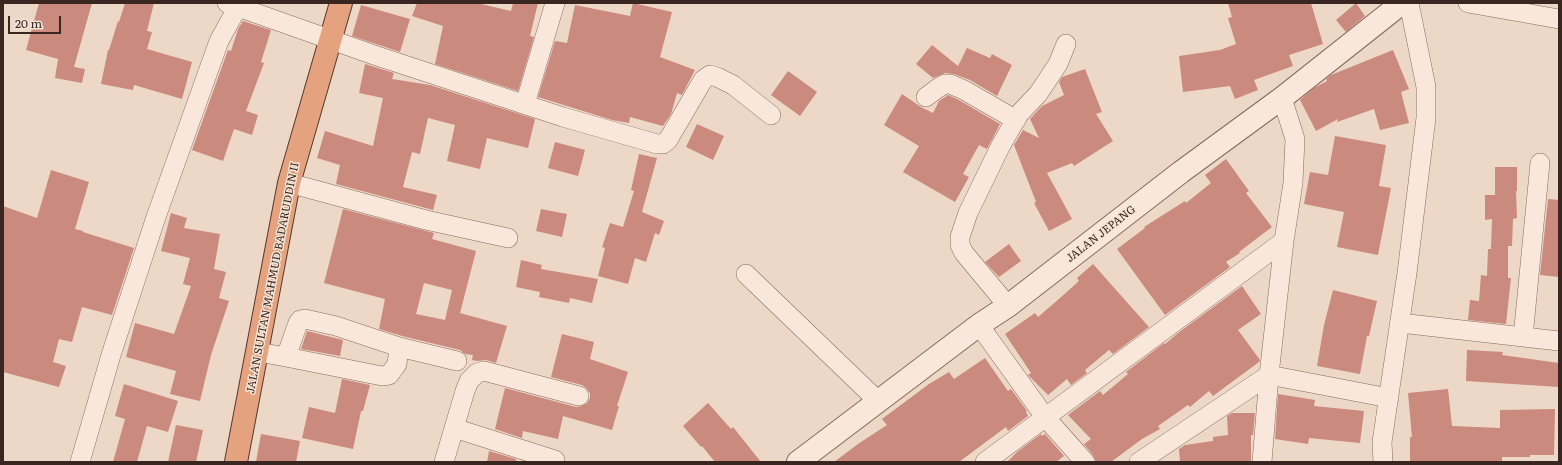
<!DOCTYPE html>
<style>
body{margin:0}
#map{position:relative;width:1562px;height:465px;overflow:hidden;background:#edd8c7;font-family:Literata,serif}
canvas{display:block}
.frame{position:absolute;inset:0;border:4px solid #392620;pointer-events:none}
.scale{position:absolute;left:8px;top:16px;width:53px;height:18px;box-sizing:border-box;border:2px solid #392620;border-top:0;padding-left:5px;font-size:12px;line-height:14px;white-space:nowrap;color:#392620;-webkit-text-stroke:3px #f5e4d6;paint-order:stroke}
</style>
<div id="map">
<canvas width="1562" height="465"></canvas>
<div class="frame"></div>
<div class="scale">20 m</div>
</div>
<script>
const g = document.querySelector('canvas').getContext('2d');
g.lineJoin = 'round';
function fill(path, color) { g.fillStyle = color; g.fill(path, 'evenodd'); }
const poly = rows => new Path2D(rows.map(r => 'M' + r).join(''));
function trace(path, color, width, dash) { g.strokeStyle = color; g.lineWidth = width; g.lineCap = dash ? 'butt' : 'round'; g.setLineDash(dash || []); g.stroke(path); }
function label(font, color, halo, rows, align = 'center') {
  g.font = font + ' Literata,serif'; g.lineWidth = 3; g.setLineDash([]); g.textBaseline = 'middle'; g.strokeStyle = halo; g.fillStyle = color; for (const [text, x, y, turn = 0] of rows) {
    g.save(); g.translate(x, y); g.rotate((+turn || 0) * Math.PI / 180); g.textAlign = isNaN(turn) ? turn : align; if (halo) g.strokeText(text, 0, 0); g.fillText(text, 0, 0); g.restore();
  }
}
fill(poly([
 [39,3,92,3,74,67,85,69,82,83,55,78,58,59,26,50],
 [125,3,154,3,147,31,152,32,147,49,192,62,182,99,134,85,133,90,101,84,108,50,109,50,118,21,119,22],
 [417,3,477,3,511,11,513,3,538,3,530,36,534,37,518,91,435,64,443,26,412,16],
 [633,3,672,12,660,57,695,70,682,95,677,93,671,114,663,126,630,117,629,123,612,120,538,97,555,41,567,43,575,5,630,16],
 [1228,3,1311,3,1323,44,1289,55,1293,66,1254,80,1258,90,1235,99,1230,86,1183,92,1179,56,1220,50,1236,44,1228,18,1232,17],
 [1356,3,1365,16,1346,32,1336,20],
 [361,5,410,19,400,52,352,36],
 [243,21,271,30,261,62,264,63,246,111,258,115,252,135,234,129,223,161,192,150,228,50,231,51,238,29],
 [932,45,958,66,967,48,990,58,992,54,1012,65,997,96,970,80,954,74,945,73,933,78,916,64],
 [1393,50,1409,89,1401,92,1409,123,1380,130,1374,109,1337,122,1338,119,1316,131,1300,100,1314,88,1327,81,1326,79,1331,75],
 [365,64,394,73,392,79,430,85,535,119,528,148,487,138,480,169,447,161,455,125,428,118,420,154,412,152,403,187,437,195,433,210,336,184,340,165,317,158,325,131,373,146,383,98,359,93],
 [1085,69,1102,112,1096,114,1113,141,1074,166,1072,163,1047,173,1072,219,1049,231,1034,203,1036,202,1014,145,1023,130,1039,138,1030,119,1042,106,1064,95,1059,82,1062,77],
 [788,71,817,92,800,116,771,95],
 [902,94,921,107,933,113,939,101,948,95,959,100,1000,124,987,149,979,145,963,174,969,177,955,202,903,172,919,146,884,125],
 [697,124,724,136,713,160,686,147],
 [1335,136,1386,145,1379,186,1391,188,1378,255,1337,247,1344,212,1304,204,1310,172,1328,175],
 [555,142,585,150,578,176,548,168],
 [639,154,657,158,642,212,664,221,659,235,655,233,646,262,635,258,628,284,598,276,605,248,602,247,610,223,623,227,634,191,631,190],
 [1226,159,1249,191,1246,193,1272,227,1239,252,1240,253,1226,262,1230,267,1165,315,1117,249,1145,228,1144,227,1185,201,1186,203,1211,183,1205,175],
 [1495,167,1517,167,1517,191,1516,191,1517,218,1513,219,1512,246,1508,246,1508,278,1511,278,1506,324,1468,320,1470,300,1479,301,1481,275,1487,276,1488,249,1491,249,1492,219,1485,220,1485,195,1495,195],
 [51,170,89,182,75,229,83,231,83,232,134,248,112,315,82,307,72,342,59,339,53,362,66,366,59,387,3,372,3,206,37,218],
 [1548,199,1559,200,1559,277,1540,275],
 [343,209,434,233,432,239,476,251,460,313,507,326,496,363,486,360,478,361,472,360,473,355,465,354,460,350,402,336,379,329,385,299,324,283],
 [424,283,452,290,445,320,416,314],
 [541,209,567,214,562,237,536,231],
 [171,213,187,218,184,228,220,234,214,269,226,272,219,298,229,301,211,355,200,401,170,394,176,371,126,357,135,323,174,334,191,286,183,284,190,258,161,251],
 [1009,244,1021,261,999,277,985,262],
 [521,260,542,265,541,269,598,279,592,303,570,298,569,303,539,297,540,292,516,287],
 [1093,264,1149,327,1113,354,1109,350,1085,370,1087,373,1071,385,1067,379,1048,395,1028,375,1031,373,1005,334,1035,313,1038,317,1060,298,1079,281,1077,278],
 [1242,286,1261,314,1238,330,1260,360,1259,362,1213,396,1209,391,1190,407,1188,405,1158,426,1160,429,1142,439,1111,462,1096,462,1093,455,1084,444,1091,439,1068,415,1100,391,1103,395,1128,374,1126,372,1164,343,1165,344,1178,333],
 [1333,290,1377,301,1369,336,1367,336,1360,374,1317,366,1324,325],
 [307,331,343,340,340,356,301,349],
 [562,334,594,342,590,359,628,372,617,406,619,406,612,430,563,416,558,439,523,431,522,438,495,429,505,388,576,407,582,406,587,403,590,398,590,393,586,388,582,385,551,377],
 [1467,350,1503,352,1502,355,1559,363,1559,387,1466,381],
 [985,358,1008,391,1011,389,1027,411,1026,412,1028,416,1008,431,1006,427,959,462,834,462,858,444,887,425,882,419,929,384,949,372,954,379],
 [342,379,370,385,363,411,361,411,353,449,302,438,309,407,335,413],
 [124,384,178,401,168,432,147,426,137,462,113,462,125,419,115,416],
 [1448,389,1452,426,1500,428,1500,410,1555,409,1554,455,1530,455,1530,457,1502,457,1502,462,1410,462,1410,437,1412,437,1408,393],
 [1278,394,1315,400,1314,406,1364,411,1360,443,1309,438,1308,444,1275,439],
 [708,403,731,429,733,427,761,462,715,462,702,446,701,447,683,426],
 [1232,413,1255,413,1253,435,1251,435,1251,462,1180,462,1179,449,1185,445,1213,441,1213,437,1228,435,1227,416],
 [176,425,203,430,196,462,168,462],
 [261,434,300,441,296,462,256,462],
 [1041,434,1042,436,1045,434,1064,456,1056,462,1007,462,1017,452],
 [489,451,516,459,516,462,487,462]
]), '#ca8a7e');
const minor = poly([
 [227,3,377,56,563,117,657,144,663,144,668,140,703,80,710,75,717,77,733,85,771,115],
 [1468,3,1559,19],
 [926,97,938,88,945,84,950,84,964,90,1016,120],
 [525,104,555,3],
 [289,183,426,220,508,238],
 [746,274,878,401],
 [1008,306,964,253,960,245,960,237,968,213,1001,145,1019,114,1038,94,1058,64,1066,44],
 [1400,323,1559,341],
 [979,325,1045,417,1085,462],
 [1523,337,1540,163],
 [258,352,286,357,298,323,300,320,305,319,336,326,399,347,457,361],
 [286,357,382,376,389,375,392,371,397,364,399,347],
 [454,428,555,460],
 [80,462,111,355,156,217,219,41,240,3],
 [444,462,465,391,469,381,477,373,484,371,579,396],
 [985,462,1284,241,1293,183,1295,139,1282,98],
 [1139,462,1269,375,1389,398],
 [1262,462,1269,375,1284,241],
 [1383,462,1382,442,1407,273,1426,118,1426,87,1409,3]
]);
const tertiary = poly([
 [798,462,979,325,1008,306,1181,172,1282,98,1402,3]
]);
const trunk = poly([
 [236,462,289,183,341,3]
]);
trace(minor, '#88695d', 20);
trace(tertiary, '#88695d', 24);
trace(trunk, '#563930', 24);
trace(minor, '#f8e7da', 19);
trace(tertiary, '#f8e7da', 22);
trace(trunk, '#e4a27e', 22);
label('11px', '#392620', '#f5e4d6', [
 ["JALAN JEPANG",1101,234,-38],
 ["JALAN SULTAN MAHMUD BADARUDDIN II",273,278,-79]
]);
</script>
